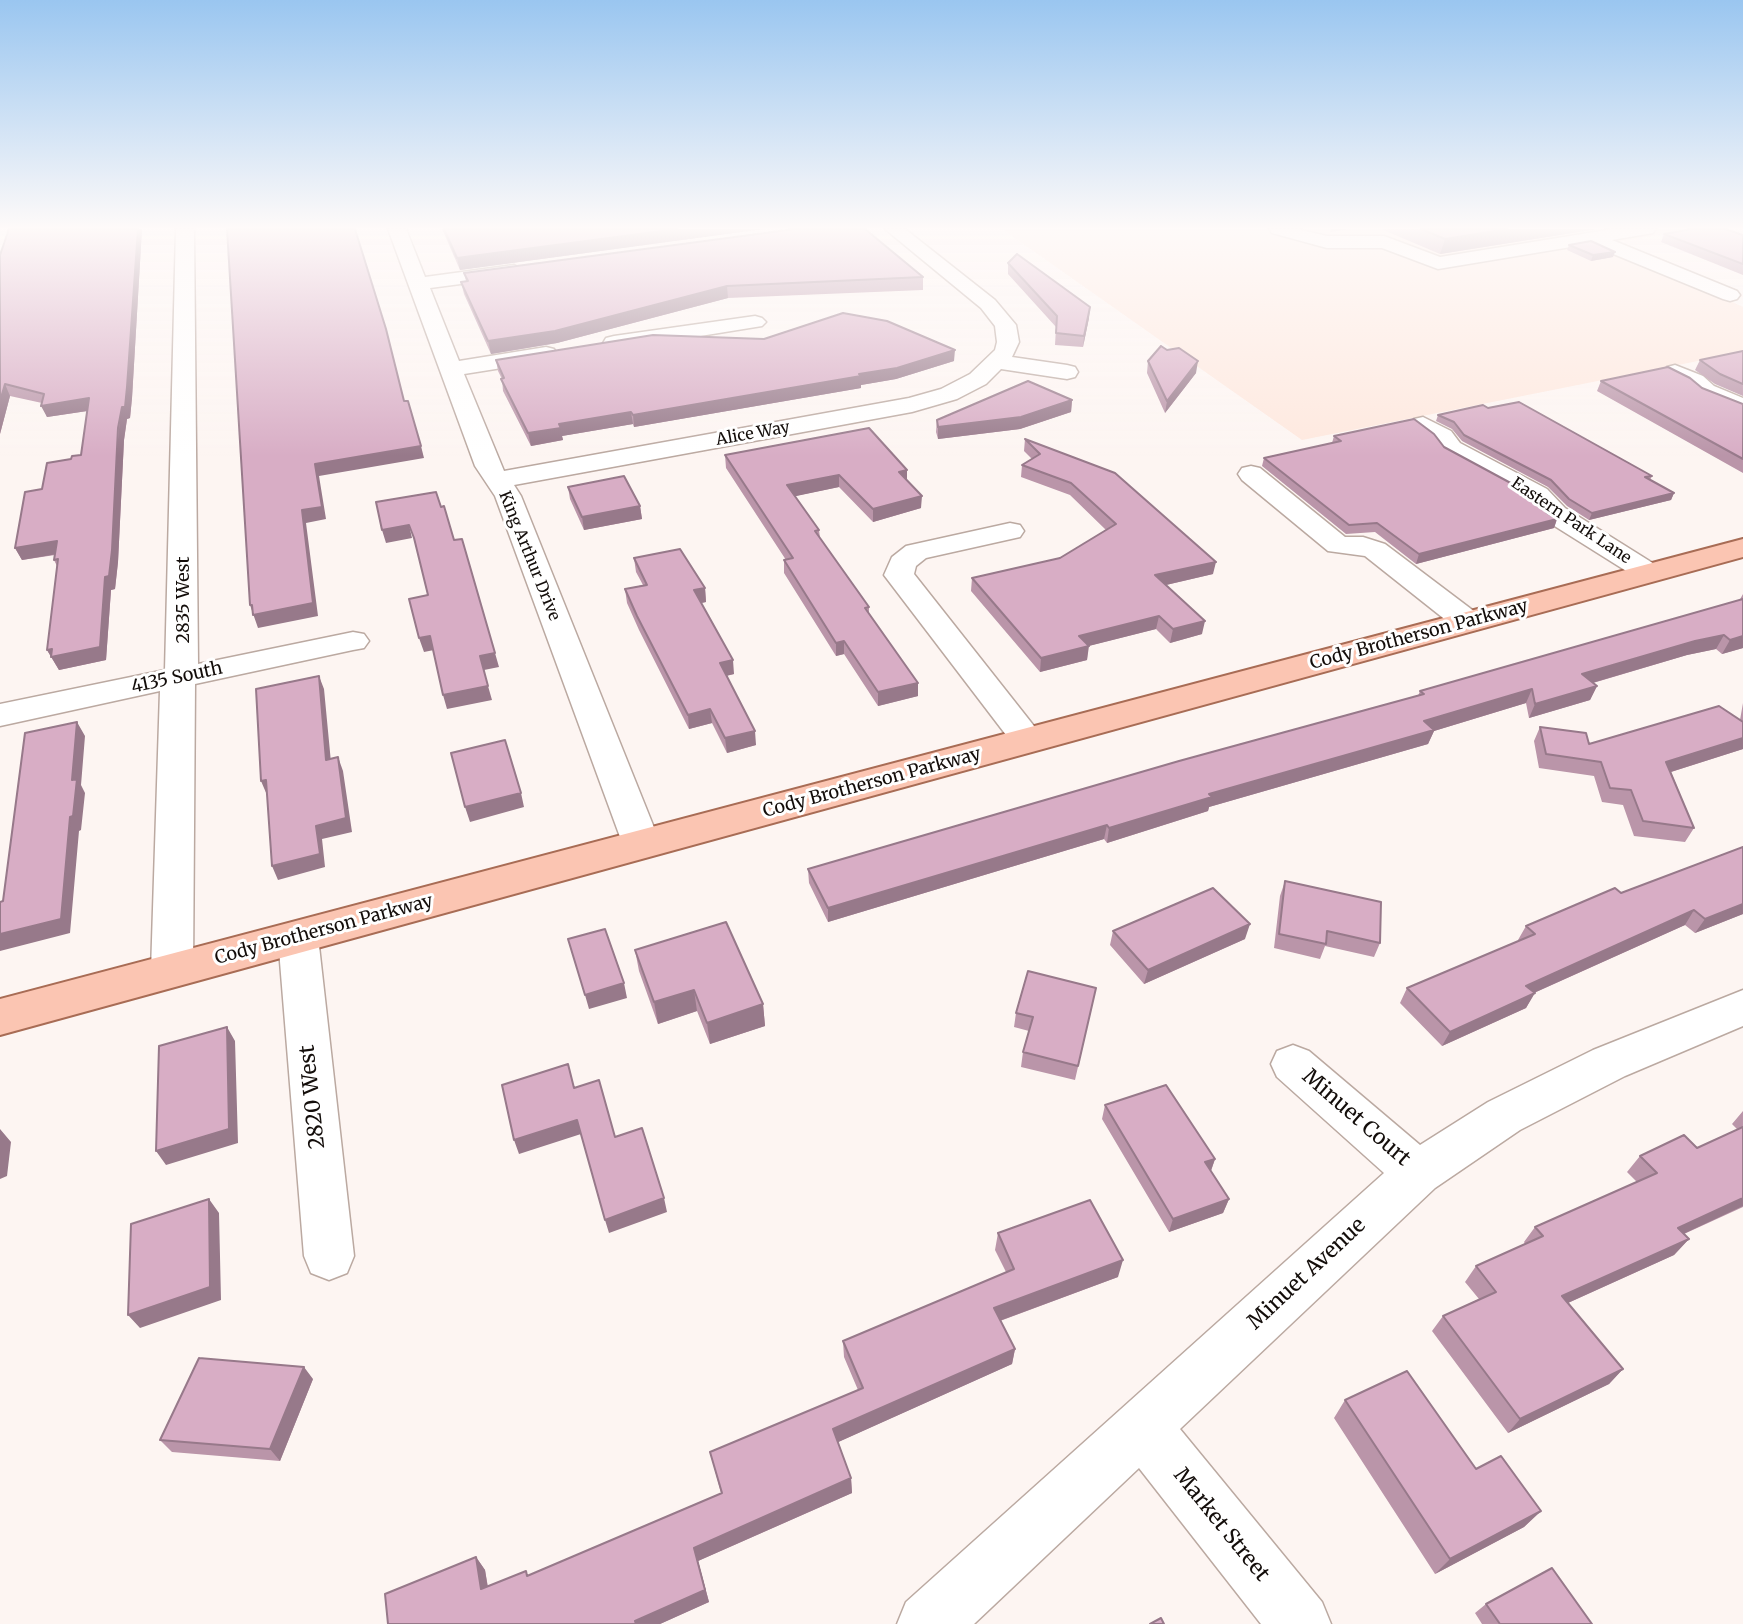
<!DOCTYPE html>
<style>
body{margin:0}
canvas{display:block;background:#fdf5f2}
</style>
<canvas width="1743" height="1624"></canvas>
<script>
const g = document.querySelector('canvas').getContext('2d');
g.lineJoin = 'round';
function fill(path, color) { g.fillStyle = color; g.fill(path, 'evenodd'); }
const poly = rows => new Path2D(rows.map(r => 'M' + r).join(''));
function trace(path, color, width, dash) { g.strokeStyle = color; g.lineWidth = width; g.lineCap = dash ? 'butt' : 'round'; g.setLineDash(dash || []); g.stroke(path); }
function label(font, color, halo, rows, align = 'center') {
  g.font = font + ' Merriweather,serif'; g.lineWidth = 6; g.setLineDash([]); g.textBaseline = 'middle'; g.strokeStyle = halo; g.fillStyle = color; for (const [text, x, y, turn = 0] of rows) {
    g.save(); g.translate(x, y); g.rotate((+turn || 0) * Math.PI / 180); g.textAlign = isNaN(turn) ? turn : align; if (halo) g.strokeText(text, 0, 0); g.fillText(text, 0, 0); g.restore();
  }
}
fill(poly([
 [1002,229,1691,229,1615,243,1743,296,1728,300,1743,307,1743,352,1302,440]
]), '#fee8de');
const minor = poly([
 [176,229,194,229,198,664,353,632,364,634,369,641,364,648,353,650,195,684,193,971,187,982,172,987,157,982,151,971,160,691,0,726,0,704,165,670,176,229],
 [388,229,406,229,425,277,514,265,524,271,514,277,430,288,459,361,546,347,554,349,557,354,554,359,546,361,464,374,504,471,909,398,941,389,970,374,995,350,997,342,995,326,981,308,885,229,905,229,995,300,1016,325,1019,342,1012,357,1067,365,1075,367,1078,372,1075,377,1067,379,1001,369,986,384,957,399,912,412,514,485,521,496,661,845,655,854,642,858,629,854,623,845,495,496,475,466,388,229],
 [1269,229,1297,229,1327,236,1384,236,1440,257,1613,229,1656,229,1653,233,1612,240,1737,291,1740,295,1737,299,1730,301,1723,299,1589,244,1438,269,1382,248,1327,248,1272,233,1269,229],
 [755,316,762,318,766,322,762,326,614,350,606,348,603,343,606,338,614,336,755,316],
 [1675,365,1703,376,1714,386,1743,398,1743,414,1698,396,1687,386,1667,377,1664,372,1667,367,1675,365],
 [1423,417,1451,431,1460,443,1547,489,1565,508,1659,567,1664,573,1659,579,1649,582,1639,579,1545,520,1529,501,1442,453,1433,441,1411,424,1414,419,1423,417],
 [1251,466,1260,468,1345,537,1363,537,1385,544,1479,615,1483,622,1479,629,1468,631,1457,629,1365,556,1328,551,1242,480,1238,474,1242,468,1251,466],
 [1010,523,1020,525,1024,531,1020,537,926,558,916,566,914,574,1045,740,1040,748,1028,751,1016,748,884,575,892,557,906,546,1010,523],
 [298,922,312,926,318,937,354,1256,347,1273,329,1280,311,1273,304,1256,278,937,284,926,298,922],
 [1743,990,1743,1026,1625,1076,1520,1130,1435,1188,1180,1429,1322,1602,1331,1624,1261,1624,1139,1468,974,1624,897,1624,906,1602,1384,1173,1277,1077,1271,1064,1277,1051,1293,1045,1309,1051,1420,1145,1488,1102,1593,1050,1743,990]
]);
const major = poly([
 [1743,539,1743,557,0,1035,0,999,1743,539]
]);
trace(minor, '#bba9a1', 3);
trace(major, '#a86c55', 4);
fill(minor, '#fff');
fill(major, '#fbc5b2');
fill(poly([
 [9,229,142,229,132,398,130,418,127,419,124,440,118,562,115,589,111,590,106,660,59,670,47,650,57,566,54,560,55,555,22,560,15,548,42,489,71,459,81,455,87,411,47,417,42,403,10,396,0,434],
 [442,229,763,229,460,270],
 [1381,229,1597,229,1440,254],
 [1664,234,1743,236,1743,275,1661,242],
 [1569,245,1613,257,1591,261,1567,250],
 [1008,263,1089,318,1083,347,1055,345,1056,327,1008,274],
 [464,273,923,277,923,290,728,298,557,343,491,354,464,294,461,282,466,281],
 [1167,350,1196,373,1165,413,1147,373,1148,361],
 [1743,351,1743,396,1715,384,1695,370,1700,360],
 [496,360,954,361,896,379,861,385,861,388,634,427,633,424,562,436,563,440,531,446,503,391,502,379,498,371],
 [1601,381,1702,388,1743,404,1743,473,1597,391],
 [1072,400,1071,412,1020,429,938,439,936,432,937,420],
 [1488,408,1652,476,1650,480,1674,493,1671,500,1589,520,1567,506,1548,487,1462,441,1452,429,1436,421,1438,415],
 [1334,436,1444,447,1557,519,1554,528,1416,564,1375,532,1346,534,1262,466,1264,458,1332,443],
 [1025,439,1213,574,1166,585,1202,634,1170,643,1156,629,1088,646,1087,660,1040,672,971,591,972,578,1060,558,1106,530,1070,495,1021,477,1022,465,1032,459,1024,451],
 [725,455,907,480,921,508,873,522,839,487,795,496,819,530,820,538,869,607,869,614,918,683,918,696,878,706,844,654,836,656,784,573,784,560,786,560,726,468],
 [568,487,640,506,642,519,584,530,570,499],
 [634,558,705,588,706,602,701,603,734,674,726,676,756,745,727,753,712,723,689,729,639,630,627,603,625,589,643,585,636,572],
 [1743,594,1743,648,1722,654,1716,649,1687,655,1593,683,1597,686,1590,700,1529,718,1526,703,1434,731,1428,744,1209,807,1208,811,1107,843,1104,839,828,922,809,883,808,869,1418,696,1420,691,1739,601],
 [1743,703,1743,749,1671,772,1694,828,1685,842,1634,836,1623,805,1602,802,1594,776,1539,768,1534,741,1540,727,1589,744,1740,720],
 [1743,847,1743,914,1695,933,1685,925,1534,993,1526,1008,1442,1046,1400,1003,1407,988,1519,941,1518,940,1526,926,1621,893],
 [1285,881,1380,943,1374,957,1325,946,1320,959,1274,948,1280,896],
 [1113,931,1245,939,1144,984,1110,945],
 [635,950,763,1004,765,1026,710,1044,697,1011,658,1024,639,971],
 [1096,988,1075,1080,1021,1067,1023,1052,1029,1031,1014,1027,1016,1013],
 [1105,1105,1215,1159,1211,1171,1229,1199,1223,1213,1169,1232,1102,1119],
 [1743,1111,1743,1207,1684,1234,1689,1239,1674,1255,1568,1303,1623,1369,1609,1384,1508,1433,1432,1331,1443,1316,1479,1299,1465,1282,1476,1266,1525,1244,1524,1242,1535,1227,1637,1182,1627,1172,1640,1156,1697,1148,1738,1130,1732,1124],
 [998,1233,1118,1277,1000,1321,1015,1349,1012,1364,838,1442,851,1478,852,1493,698,1561,709,1602,660,1624,388,1624,476,1557,485,1570,488,1587,529,1575,721,1493,710,1452,858,1390,844,1357,843,1341,1006,1272,995,1250],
 [313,1379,280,1461,172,1452,160,1440],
 [1345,1400,1476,1469,1541,1511,1524,1527,1435,1574,1334,1418],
 [1486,1604,1592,1624,1482,1624,1475,1613]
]), '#ba95a9');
fill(poly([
 [138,229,142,229,132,398,130,418,127,419,124,440,118,562,115,589,111,590,106,660,59,670,47,650,105,577],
 [677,229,763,229,460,270,457,258],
 [1331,229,1351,229,1330,232],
 [1507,229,1597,229,1440,254,1445,239],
 [1615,252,1613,257,1591,261,1593,255],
 [727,286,728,298,557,343,491,354,488,341],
 [1090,307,1089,318,1083,347,1084,336],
 [955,350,954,361,896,379,861,385,861,388,634,427,633,415,859,374],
 [1198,361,1196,373,1165,413,1167,401],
 [5,384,10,396,0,434,0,401],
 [89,398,94,410,47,417,41,406],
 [1072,400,1071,412,1020,429,938,439,938,427],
 [631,412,633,424,562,436,563,440,531,446,528,433,559,424],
 [421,446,424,458,319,476,326,519,306,523,318,616,258,628,250,605,252,605,302,510,315,464],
 [907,470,907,483,899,472],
 [839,475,839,487,787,498,787,485],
 [1674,493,1671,500,1589,520,1592,513],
 [922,496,921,508,873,522,873,509],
 [640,506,642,519,584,530,582,517],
 [1557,519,1554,528,1416,564,1419,554],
 [409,525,412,538,386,543,382,530],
 [57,541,63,553,22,560,15,548],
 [1216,562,1213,574,1153,588,1155,575],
 [705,588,706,602,696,604,694,590],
 [1159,616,1156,629,1077,649,1079,636],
 [1205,621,1202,634,1170,643,1173,629],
 [1724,635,1716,649,1687,655,1575,688,1582,674,1695,641],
 [430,636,434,650,424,652,419,638],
 [1743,636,1743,648,1722,654,1730,640],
 [844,641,844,654,836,656,836,643],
 [1089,646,1087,660,1040,672,1041,658],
 [495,653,499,667,484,670,480,656],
 [733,660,734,674,721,677,720,663],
 [319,676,324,689,332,773,326,760],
 [918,683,918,696,878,706,878,692],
 [488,686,492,700,447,709,443,695],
 [1597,686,1590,700,1529,718,1535,704],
 [1532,689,1526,703,1434,731,1428,744,1209,807,1208,811,1107,843,1109,828,1424,721],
 [710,709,712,723,689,729,688,715],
 [77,722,85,736,81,785,85,793,81,830,79,831,70,933,0,951,0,934,72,780],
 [755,731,756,745,727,753,725,738],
 [1743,738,1743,749,1658,776,1666,762],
 [338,757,343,771,352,832,322,839,325,867,278,880,272,866,316,826],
 [266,780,267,795,261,781],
 [521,793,524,807,470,822,465,807],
 [1107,825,1104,839,828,922,828,908],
 [1743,904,1743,914,1695,933,1705,919],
 [1694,910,1685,925,1518,1000,1526,986],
 [1250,924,1245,939,1144,984,1148,970],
 [624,983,627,998,589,1009,585,995],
 [694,990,697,1011,658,1024,654,1002],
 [1535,993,1526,1008,1442,1046,1450,1032],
 [763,1004,765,1026,710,1044,707,1023],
 [227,1027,235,1041,238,1143,166,1165,156,1151],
 [577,1120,581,1134,519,1154,514,1140],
 [0,1129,11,1142,7,1176,0,1179],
 [1215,1159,1210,1173,1205,1162],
 [664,1198,667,1212,609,1233,605,1220],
 [1743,1198,1743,1206,1664,1243,1678,1228],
 [209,1199,219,1213,221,1300,140,1328,128,1315],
 [1229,1199,1223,1213,1169,1232,1173,1219],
 [1689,1239,1674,1255,1550,1311,1562,1296],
 [1123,1260,1118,1277,991,1324,994,1308],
 [1015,1349,1012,1364,834,1444,833,1429],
 [304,1367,313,1379,280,1461,270,1449],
 [1623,1369,1609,1384,1508,1433,1520,1419],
 [851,1478,852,1493,698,1561,709,1602,660,1624,636,1624,635,1621,694,1548],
 [1541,1511,1524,1527,1435,1574,1450,1559],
 [476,1557,485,1570,490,1602,481,1589]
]), '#97798a');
const building = poly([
 [9,229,138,229,127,387,125,407,122,407,118,428,112,550,109,576,105,577,100,647,51,657,52,649,47,650,58,559,54,560,57,541,15,548,25,492,42,489,47,463,71,459,72,456,81,455,89,398,41,406,44,394,5,384,0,401,0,255,9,229],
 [227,229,355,229,386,329,404,401,408,401,421,446,315,464,322,507,302,510,313,603,253,615,252,605,250,605,227,229],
 [444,229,677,229,457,258,444,229],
 [795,229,865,229,923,277,727,286,555,331,488,341,461,282,468,281,464,273,795,229],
 [1421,229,1507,229,1445,239,1421,229],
 [1692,229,1725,229,1743,235,1743,264,1664,234,1692,229],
 [1591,241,1615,252,1593,255,1569,245,1591,241],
 [1017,254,1090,307,1084,336,1056,333,1057,316,1008,263,1017,254],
 [843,313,887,321,955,350,897,368,859,374,861,376,633,415,631,412,559,424,561,428,528,433,501,379,504,378,496,360,653,335,764,339,843,313],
 [1161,346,1167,350,1179,348,1198,361,1167,401,1148,361,1161,346],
 [1743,351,1743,384,1720,374,1700,360,1743,351],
 [1668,367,1690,378,1702,388,1743,404,1743,459,1601,381,1668,367],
 [1028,381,1072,400,1021,417,938,427,937,420,1028,381],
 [1519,402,1652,476,1645,477,1674,493,1592,513,1569,499,1551,480,1464,435,1454,422,1438,415,1483,405,1488,408,1519,402],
 [1414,419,1434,434,1444,447,1531,494,1547,513,1557,519,1419,554,1377,523,1349,525,1264,458,1341,441,1334,436,1414,419],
 [869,428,907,470,899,472,922,496,873,509,839,475,787,485,819,530,815,531,869,607,865,608,918,683,878,692,844,641,836,643,784,560,793,558,725,455,869,428],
 [1025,439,1115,473,1216,562,1155,575,1205,621,1173,629,1159,616,1079,636,1089,646,1041,658,972,578,1060,558,1116,524,1071,483,1022,465,1040,454,1025,439],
 [624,476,640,506,582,517,568,487,624,476],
 [436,492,441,507,444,506,454,540,462,539,495,653,480,656,488,686,443,695,430,636,419,638,409,599,428,595,414,538,409,525,382,530,376,502,436,492],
 [680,549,705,588,694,590,733,660,720,663,755,731,725,738,710,709,688,715,637,616,625,589,647,585,634,558,680,549],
 [1743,599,1743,636,1730,640,1724,635,1695,641,1582,674,1597,686,1535,704,1532,689,1424,721,1434,730,1209,794,1212,797,1109,828,1107,825,828,908,808,869,1179,761,1424,694,1420,691,1743,599],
 [319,676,326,760,338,757,346,818,316,826,320,854,272,866,266,780,261,781,256,689,319,676],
 [1719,706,1743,722,1743,738,1666,762,1694,828,1643,821,1631,790,1610,788,1601,762,1546,754,1540,727,1586,733,1589,744,1719,706],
 [77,722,72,780,77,779,73,816,70,817,61,919,0,934,0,902,3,901,25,733,77,722],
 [505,740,521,793,465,807,451,753,505,740],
 [1743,847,1743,904,1705,919,1694,910,1526,986,1535,993,1450,1032,1407,988,1535,934,1526,926,1615,888,1621,893,1743,847],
 [1285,881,1381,902,1380,943,1327,931,1326,944,1279,934,1285,881],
 [1213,888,1250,924,1148,970,1113,931,1213,888],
 [726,922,763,1004,707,1023,694,990,654,1002,635,950,726,922],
 [605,929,624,983,585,995,568,939,605,929],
 [1028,971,1096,988,1078,1066,1023,1052,1033,1017,1016,1013,1028,971],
 [227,1027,229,1129,156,1151,159,1046,227,1027],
 [568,1064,574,1088,599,1080,615,1137,642,1128,664,1198,605,1220,577,1120,514,1140,502,1085,568,1064],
 [1166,1085,1215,1159,1205,1162,1229,1199,1173,1219,1105,1105,1166,1085],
 [1743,1127,1743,1198,1678,1228,1689,1239,1562,1296,1623,1369,1520,1419,1443,1316,1496,1292,1476,1266,1543,1236,1535,1227,1657,1173,1640,1156,1684,1135,1697,1148,1743,1127],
 [209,1199,210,1287,128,1315,131,1224,209,1199],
 [1090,1200,1123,1260,994,1308,1015,1349,833,1429,851,1478,694,1548,705,1590,635,1621,636,1624,388,1624,385,1594,476,1557,481,1589,526,1571,527,1576,722,1493,710,1452,863,1388,843,1341,1014,1269,998,1233,1090,1200],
 [199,1358,304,1367,270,1449,160,1440,199,1358],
 [1407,1371,1476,1469,1501,1456,1541,1511,1450,1559,1345,1400,1407,1371],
 [1552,1568,1592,1624,1500,1624,1486,1604,1552,1568],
 [1161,1618,1164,1624,1150,1624,1161,1618]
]);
fill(building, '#d8adc5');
trace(building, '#97798a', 2);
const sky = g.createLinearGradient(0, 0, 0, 456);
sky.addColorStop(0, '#9ac6f0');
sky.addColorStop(0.5, '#fefaf9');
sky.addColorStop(1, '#fefaf900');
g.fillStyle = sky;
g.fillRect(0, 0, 1743, 456);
label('16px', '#130d0a', '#fff', [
 ["Alice Way",753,434,-10],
 ["Eastern Park Lane",1571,521,34],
 ["King Arthur Drive",529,556,68]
]);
label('18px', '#130d0a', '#fff', [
 ["2835 West",184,600,-90],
 ["Cody Brotherson Parkway",1419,635,-15],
 ["4135 South",177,678,-12],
 ["Cody Brotherson Parkway",872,783,-15],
 ["Cody Brotherson Parkway",324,930,-15]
]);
label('21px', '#130d0a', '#fff', [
 ["2820 West",313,1097,-96],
 ["Minuet Court",1356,1118,41],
 ["Minuet Avenue",1307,1274,-43],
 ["Market Street",1221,1525,51]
]);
</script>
